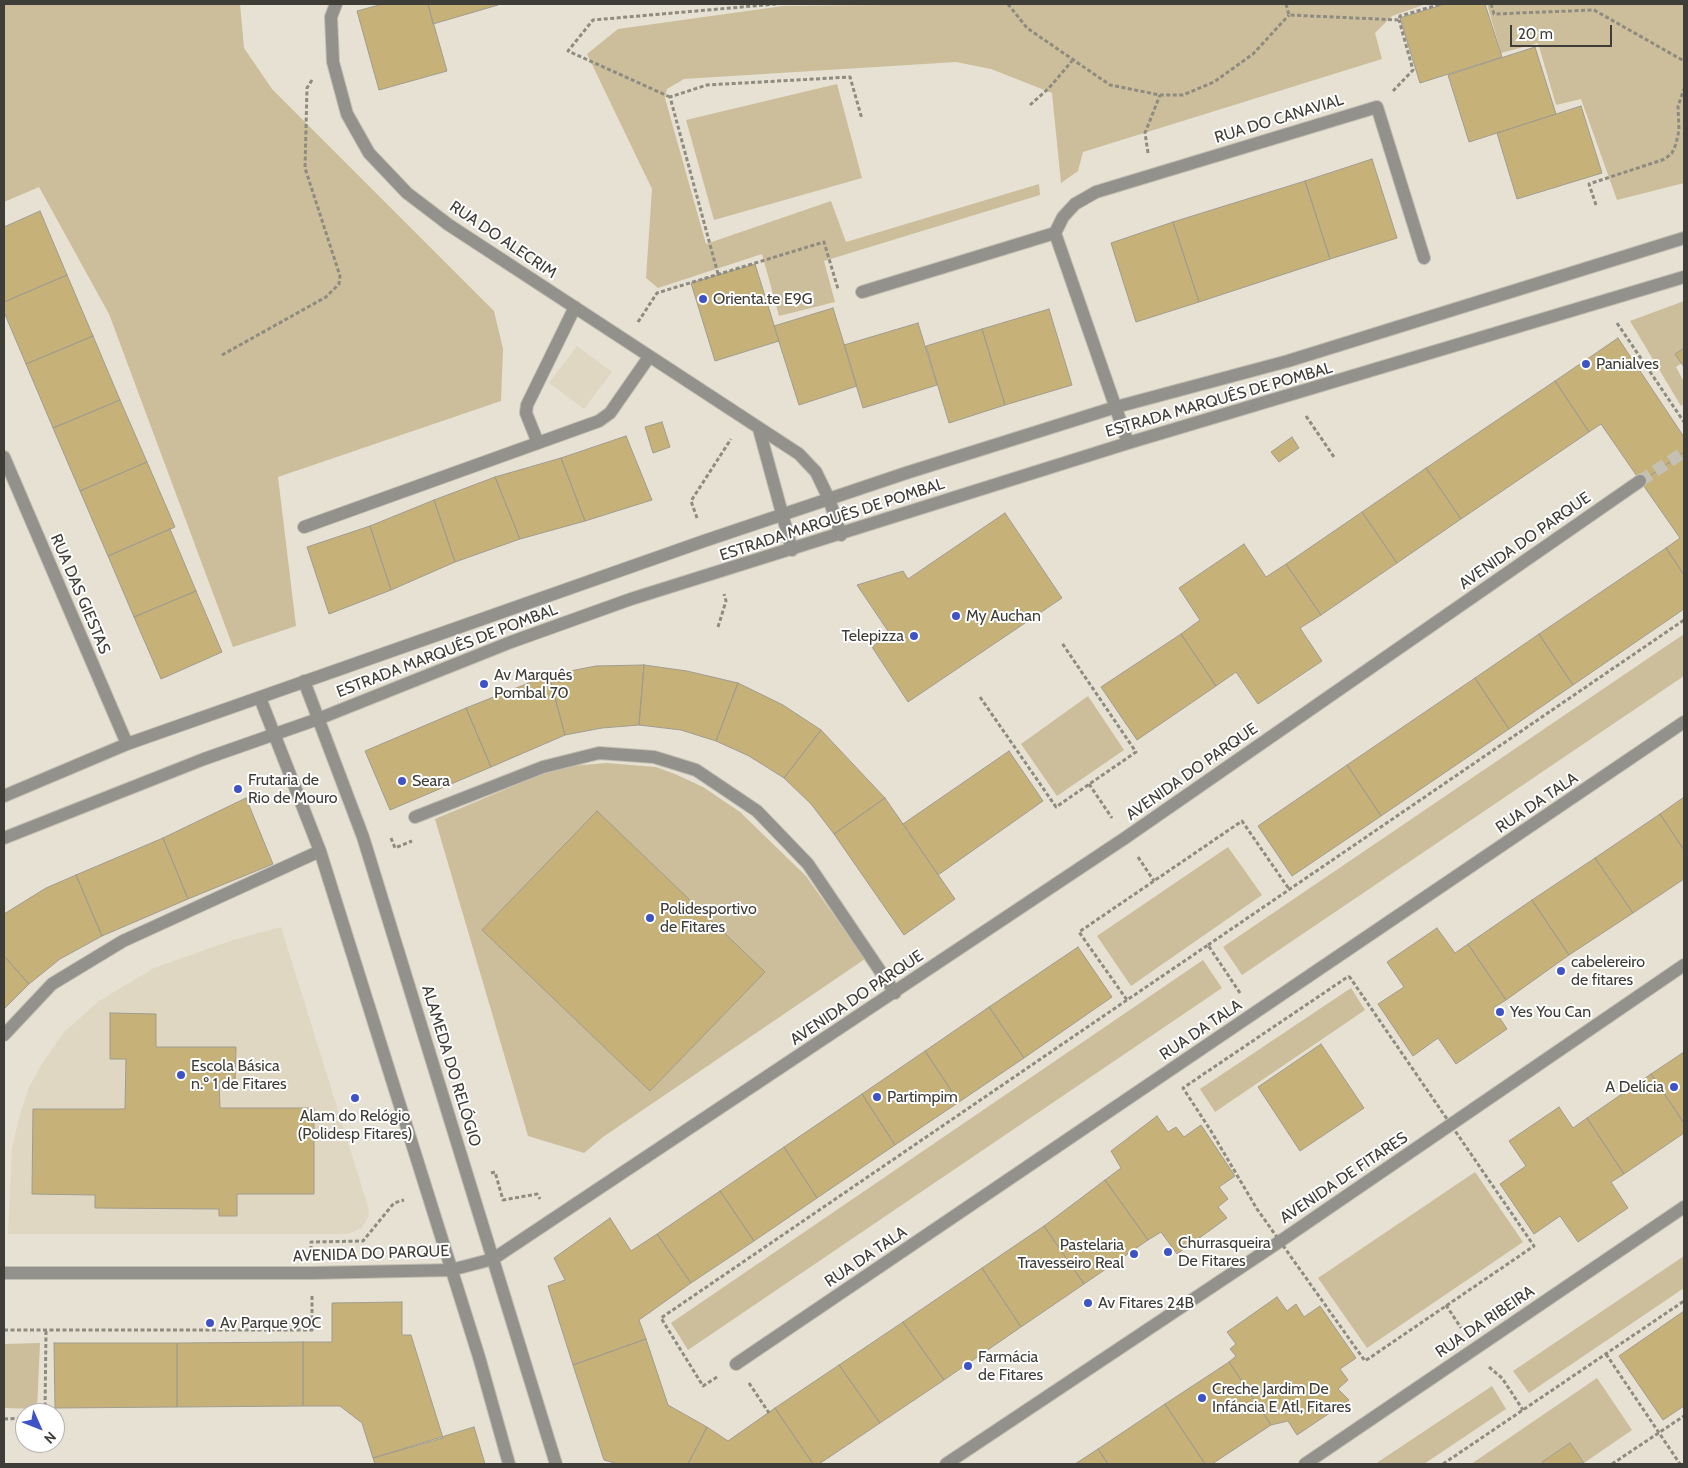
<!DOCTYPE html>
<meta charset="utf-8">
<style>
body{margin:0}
#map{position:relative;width:1688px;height:1468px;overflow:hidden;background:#e6e1d3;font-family:Cabin,sans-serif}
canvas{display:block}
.frame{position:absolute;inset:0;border:5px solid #3f3d37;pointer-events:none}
.north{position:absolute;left:15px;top:1403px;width:50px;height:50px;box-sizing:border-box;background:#fff;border:1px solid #b2b1af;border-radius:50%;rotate:134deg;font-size:14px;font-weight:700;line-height:20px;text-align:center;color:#3f3d37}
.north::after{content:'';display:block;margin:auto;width:18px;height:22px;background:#3d53c6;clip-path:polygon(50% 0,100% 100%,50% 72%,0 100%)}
.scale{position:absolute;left:1510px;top:25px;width:102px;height:22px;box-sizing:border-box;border:2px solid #3f3d37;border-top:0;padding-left:6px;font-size:15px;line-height:18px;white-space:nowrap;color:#3f3d37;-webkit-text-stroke:4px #fff;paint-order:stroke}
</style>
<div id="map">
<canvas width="1688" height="1468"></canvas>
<div class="frame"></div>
<div class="north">N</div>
<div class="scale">20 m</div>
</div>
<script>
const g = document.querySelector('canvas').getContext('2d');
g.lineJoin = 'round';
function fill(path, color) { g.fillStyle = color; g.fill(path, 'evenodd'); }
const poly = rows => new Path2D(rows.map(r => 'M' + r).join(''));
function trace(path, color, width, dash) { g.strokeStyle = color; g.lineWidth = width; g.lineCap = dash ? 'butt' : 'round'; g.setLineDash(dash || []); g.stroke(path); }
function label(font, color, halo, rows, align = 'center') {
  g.font = font + ' Cabin,sans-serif'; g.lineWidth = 4; g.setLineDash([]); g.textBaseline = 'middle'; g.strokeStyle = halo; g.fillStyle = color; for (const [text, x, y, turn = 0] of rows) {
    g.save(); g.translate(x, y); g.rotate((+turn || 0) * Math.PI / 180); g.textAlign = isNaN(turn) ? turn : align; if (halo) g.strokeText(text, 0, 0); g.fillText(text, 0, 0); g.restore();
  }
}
fill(poly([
 [577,346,612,372,584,409,549,383],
 [281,927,369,1210,368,1217,362,1228,348,1234,8,1234,12,1148,19,1118,29,1087,42,1064,64,1032,99,1001,154,968,233,940]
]), '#dfd7c2');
fill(poly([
 [4,4,240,4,244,48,272,89,494,311,503,349,501,401,278,477,296,626,233,647,109,314,39,187,4,202],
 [977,4,1426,4,1392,16,1375,33,1382,59,1083,152,1078,171,1061,183,1052,93,991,69,956,62,684,79,667,89,665,98,706,244,831,201,846,242,1039,184,1040,195,824,261,835,302,779,316,762,254,658,288,646,278,652,189,587,54,618,29,783,6],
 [1487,4,1684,4,1684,183,1617,200,1581,99,1556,105,1538,43,1501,53],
 [837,84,862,178,714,220,686,120],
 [1684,301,1684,348,1676,354,1682,363,1676,367,1684,382,1684,404,1681,406,1630,321],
 [1684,634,1684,676,1242,975,1223,947],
 [1088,696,1124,750,1057,796,1021,744],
 [606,763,656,767,675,774,703,787,740,812,806,876,865,959,603,1137,584,1153,528,1136,435,819,537,776,571,766],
 [1228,847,1262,895,1131,986,1097,936],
 [1203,960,1222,988,688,1350,671,1323],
 [1351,988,1365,1010,1215,1112,1200,1089],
 [1475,1172,1523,1242,1367,1348,1318,1278],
 [1684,1256,1684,1288,1529,1393,1513,1371],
 [40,1343,37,1409,4,1408,4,1344],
 [1597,1378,1632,1430,1584,1463,1570,1443,1542,1462,1543,1464,1471,1464],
 [1492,1386,1506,1409,1424,1464,1375,1464]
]), '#ccbe9b');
const building = poly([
 [383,4,428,4,447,71,379,90,357,11,383,4],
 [428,4,498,4,498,5,433,24,428,4],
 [1445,4,1485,4,1502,57,1420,83,1400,18,1445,4],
 [1535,47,1556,114,1469,142,1448,75,1535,47],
 [1581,106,1602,173,1517,199,1497,133,1581,106],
 [1372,159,1397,238,1330,259,1305,181,1372,159],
 [1305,181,1330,259,1199,302,1173,222,1305,181],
 [40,211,67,275,4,302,4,227,40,211],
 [1173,222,1199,302,1136,322,1111,243,1173,222],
 [755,264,779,341,715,361,691,283,755,264],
 [67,275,93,336,26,364,4,312,4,302,67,275],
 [833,308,857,386,799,405,774,326,833,308],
 [1049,309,1072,385,1005,405,982,329,1049,309],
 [918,323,937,385,863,408,844,345,918,323],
 [982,329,1005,405,949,423,926,346,982,329],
 [93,336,120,400,53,428,26,364,93,336],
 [1618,338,1684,437,1684,452,1641,482,1601,424,1589,432,1555,381,1618,338],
 [1684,348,1684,367,1675,354,1684,348],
 [1555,381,1589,432,1461,519,1426,468,1555,381],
 [120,400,147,462,80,491,53,428,120,400],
 [662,422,670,447,653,453,645,427,662,422],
 [626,436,652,500,585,521,561,458,626,436],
 [1292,437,1299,448,1279,462,1271,452,1292,437],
 [1684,452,1684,575,1666,548,1680,538,1641,482,1684,452],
 [561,458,585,521,520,539,495,477,561,458],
 [147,462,175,527,108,556,80,491,147,462],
 [1426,468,1461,519,1397,563,1362,512,1426,468],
 [495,477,520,539,455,562,434,500,495,477],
 [434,500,455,562,391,590,370,526,434,500],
 [1362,512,1397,563,1321,615,1286,564,1362,512],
 [1005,513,1062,598,908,702,872,647,890,634,857,585,903,571,908,579,1005,513],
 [370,526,391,590,329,614,307,547,370,526],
 [170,529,196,591,134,617,108,556,170,529],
 [1244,544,1266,577,1286,564,1321,615,1300,628,1322,661,1258,704,1236,672,1216,686,1181,634,1200,620,1179,588,1244,544],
 [1666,548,1684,575,1684,609,1573,685,1539,634,1666,548],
 [196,591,222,652,161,679,134,617,196,591],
 [1181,634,1216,686,1137,740,1101,687,1181,634],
 [1539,634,1573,685,1509,729,1475,678,1539,634],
 [644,665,639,725,602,728,565,735,549,675,596,666,644,665],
 [644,665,687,671,738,683,716,741,681,730,639,725,644,665],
 [549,675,565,735,491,767,466,708,549,675],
 [1475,678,1509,729,1381,816,1347,765,1475,678],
 [738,683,783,705,821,730,784,778,749,756,716,741,738,683],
 [466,708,491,767,390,810,365,751,466,708],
 [821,730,885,798,834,834,811,804,784,778,821,730],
 [1009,751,1043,801,938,875,903,824,1009,751],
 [1347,765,1381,816,1292,876,1258,826,1347,765],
 [1684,797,1684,850,1660,814,1684,797],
 [246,798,273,864,188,899,163,838,246,798],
 [885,798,955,899,904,935,834,834,885,798],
 [597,811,765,972,650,1091,482,930,597,811],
 [1660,814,1684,850,1684,879,1633,913,1595,858,1660,814],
 [163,838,188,899,102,936,76,875,163,838],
 [1595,858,1633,913,1569,955,1532,900,1595,858],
 [76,875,102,936,60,959,29,984,4,956,4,914,46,888,76,875],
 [1532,900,1569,955,1506,1000,1468,944,1532,900],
 [1437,928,1455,953,1468,944,1506,1000,1493,1008,1507,1029,1456,1064,1438,1038,1413,1056,1378,1004,1404,987,1387,962,1437,928],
 [1078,947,1112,997,1024,1058,989,1007,1078,947],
 [4,956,29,984,4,1009,4,956],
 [989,1007,1024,1058,959,1102,925,1051,989,1007],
 [110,1013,156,1014,156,1047,236,1047,235,1082,219,1082,220,1108,314,1108,314,1194,237,1194,237,1216,219,1216,219,1209,95,1208,95,1195,32,1194,33,1109,125,1109,126,1059,110,1059,110,1013],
 [1321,1044,1364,1108,1300,1151,1258,1087,1321,1044],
 [925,1051,959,1102,895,1145,862,1094,925,1051],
 [1684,1052,1684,1123,1651,1074,1684,1052],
 [1651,1074,1684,1123,1684,1133,1624,1174,1587,1118,1651,1074],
 [862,1094,895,1145,817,1198,784,1147,862,1094],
 [1559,1107,1573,1128,1587,1118,1624,1174,1611,1182,1628,1208,1578,1242,1560,1216,1534,1234,1500,1184,1526,1166,1509,1141,1559,1107],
 [1157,1116,1168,1132,1176,1127,1184,1137,1201,1125,1235,1176,1219,1187,1228,1199,1218,1207,1227,1218,1177,1254,1161,1232,1148,1240,1105,1180,1121,1168,1111,1151,1157,1116],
 [784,1147,817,1198,754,1241,720,1191,784,1147],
 [1105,1180,1148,1240,1084,1284,1044,1226,1105,1180],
 [720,1191,754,1241,691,1283,657,1234,720,1191],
 [610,1218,631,1251,657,1234,691,1283,639,1320,646,1339,573,1365,548,1286,565,1280,554,1258,610,1218],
 [1044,1226,1084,1284,1021,1327,982,1268,1044,1226],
 [982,1268,1021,1327,944,1380,903,1322,982,1268],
 [1277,1297,1287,1311,1296,1304,1304,1317,1320,1306,1356,1358,1340,1369,1348,1380,1338,1389,1349,1400,1297,1435,1288,1421,1271,1425,1229,1362,1236,1356,1230,1349,1236,1344,1227,1332,1277,1297],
 [402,1302,402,1335,411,1335,443,1438,373,1458,362,1423,340,1406,303,1406,303,1342,332,1342,332,1303,402,1302],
 [1684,1311,1684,1406,1663,1420,1619,1356,1684,1311],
 [903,1322,944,1380,880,1423,839,1365,903,1322],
 [646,1339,668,1405,707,1427,688,1464,618,1464,604,1460,573,1365,646,1339],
 [303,1342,303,1406,177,1407,177,1343,303,1342],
 [54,1343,177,1343,177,1407,55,1408,54,1343],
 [1229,1362,1271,1425,1212,1464,1205,1464,1165,1404,1229,1362],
 [839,1365,880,1423,819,1464,813,1464,775,1408,839,1365],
 [1165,1404,1205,1464,1108,1464,1098,1449,1165,1404],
 [775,1408,813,1464,688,1464,707,1427,728,1441,775,1408],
 [474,1427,485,1464,375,1464,373,1458,474,1427],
 [1570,1443,1584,1463,1543,1464,1542,1462,1570,1443],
 [1098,1449,1108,1464,1075,1464,1098,1449]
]);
fill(building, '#c6b178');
trace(building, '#a09c8f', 1);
trace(poly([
 [1640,481,1684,452]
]), '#c5c0b4', 12, [12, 6]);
const minor = poly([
 [336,4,331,17,333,62,347,114,369,153,407,193,449,225,799,454,816,472,829,499,841,535],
 [1055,233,1063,217,1075,204,1096,192,1377,107,1424,258],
 [862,292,1055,233,1128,443],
 [759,429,792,550],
 [538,443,526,413,527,405,575,307],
 [4,457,127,744],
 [304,527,599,421,610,413,649,357],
 [304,681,363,837,556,1464],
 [260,698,320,851,479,1357,509,1464],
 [4,796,127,744,704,541,906,473,1116,407,1288,361,1684,238],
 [415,817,543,767,599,753,654,757,696,770,757,811,808,864,895,993],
 [4,838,204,759,318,719,511,642,631,599,1128,443,1684,277],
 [4,1035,52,984,123,941,320,851],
 [4,1273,312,1273,451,1270,493,1259,1125,838,1640,481],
 [736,1364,1684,722],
 [946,1464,1279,1242,1684,965],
 [1305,1464,1684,1207]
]);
trace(minor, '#c1bdb1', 14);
trace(poly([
 [1008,4,1027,28,1110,85,1160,95,1183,95,1214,82,1253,54,1289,15],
 [1286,4,1289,15,1399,20,1400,16,1441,4],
 [1491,4,1494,14,1594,10,1684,61],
 [1393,91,1413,70,1399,20],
 [670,97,568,51,593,20,776,4],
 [1030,105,1049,88,1072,61],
 [1148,153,1145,133,1160,95],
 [1596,205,1589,184,1665,159,1672,153,1676,144,1679,130,1678,106,1684,89],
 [718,274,670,97,707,85,850,77,862,119],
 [638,322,657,293,824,242,838,289],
 [1617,323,1684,422],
 [222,355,326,297,339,284,340,276,305,168,307,88,312,80],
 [1306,416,1334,457],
 [697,518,691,501,731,439],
 [718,627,726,601,724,594],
 [980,697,1056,807,1136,752,1062,643],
 [1089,784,1112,818],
 [391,838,395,848,412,841],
 [1138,857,1154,881],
 [1208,945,1684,620],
 [1349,976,1534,1246,1365,1361,1257,1209,1211,1131,1183,1088,1349,976],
 [1240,993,1208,945,1127,1000,1079,932,1242,821,1289,889],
 [491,1173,495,1172,503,1200,537,1194,540,1199],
 [311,1250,311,1242,363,1241,394,1203,404,1200],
 [1446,1305,1461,1328],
 [4,1330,312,1330,312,1296],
 [1606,1354,1680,1464],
 [1489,1367,1502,1378,1523,1410],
 [717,1377,703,1386,661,1318,1127,1000],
 [749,1383,769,1413],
 [45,1413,46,1331],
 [4,1419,25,1418],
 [1443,1464,1684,1301],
 [1612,1464,1684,1416]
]), '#8e8b81', 3, [4, 2.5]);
trace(minor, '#93918b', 12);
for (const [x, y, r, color] of [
 [703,299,5,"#3d53c6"],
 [1586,364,5,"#3d53c6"],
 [956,616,5,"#3d53c6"],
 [914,636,5,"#3d53c6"],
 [484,684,5,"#3d53c6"],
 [402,781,5,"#3d53c6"],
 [238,789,5,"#3d53c6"],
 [650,918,5,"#3d53c6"],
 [1561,971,5,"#3d53c6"],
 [1500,1012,5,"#3d53c6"],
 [181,1075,5,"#3d53c6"],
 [1674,1087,5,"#3d53c6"],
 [877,1097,5,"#3d53c6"],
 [355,1098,5,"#3d53c6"],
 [1168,1252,5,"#3d53c6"],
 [1134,1254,5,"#3d53c6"],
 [1088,1303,5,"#3d53c6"],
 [210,1323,5,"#3d53c6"],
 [968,1366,5,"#3d53c6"],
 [1202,1398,5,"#3d53c6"]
]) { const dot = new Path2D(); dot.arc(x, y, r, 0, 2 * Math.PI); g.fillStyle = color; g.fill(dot); trace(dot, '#fff', 2); }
label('16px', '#3f3d37', '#fff', [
 ["RUA DO CANAVIAL",1279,119,-17],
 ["RUA DO ALECRIM",503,240,34],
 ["ESTRADA MARQUÊS DE POMBAL",1219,400,-16],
 ["ESTRADA MARQUÊS DE POMBAL",832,520,-18],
 ["AVENIDA DO PARQUE",1525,541,-35],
 ["RUA DAS GIESTAS",80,594,67],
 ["ESTRADA MARQUÊS DE POMBAL",447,651,-21],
 ["AVENIDA DO PARQUE",1192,772,-35],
 ["RUA DA TALA",1537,803,-34],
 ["AVENIDA DO PARQUE",857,998,-34],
 ["RUA DA TALA",1201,1030,-34],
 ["ALAMEDA DO RELÓGIO",451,1066,73],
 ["AVENIDA DE FITARES",1344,1178,-34],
 ["AVENIDA DO PARQUE",371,1254,-2],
 ["RUA DA TALA",866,1257,-34],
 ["RUA DA RIBEIRA",1485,1322,-34]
]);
label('16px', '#3f3d37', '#fff', [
 ["Orienta.te E9G",713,299],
 ["Panialves",1596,364],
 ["My Auchan",966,616],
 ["Telepizza",904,636,"right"],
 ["Av Marquês",494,675],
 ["Pombal 70",494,693],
 ["Frutaria de",248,780],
 ["Rio de Mouro",248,798],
 ["Seara",412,781],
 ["Polidesportivo",660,909],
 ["de Fitares",660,927],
 ["cabelereiro",1571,962],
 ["de fitares",1571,980],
 ["Yes You Can",1510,1012],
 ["Escola Básica",191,1066],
 ["n.º 1 de Fitares",191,1084],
 ["A Delícia",1664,1087,"right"],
 ["Partimpim",887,1097],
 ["Alam do Relógio",355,1116,"center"],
 ["(Polidesp Fitares)",355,1134,"center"],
 ["Churrasqueira",1178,1243],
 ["De Fitares",1178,1261],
 ["Pastelaria",1124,1245,"right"],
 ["Travesseiro Real",1124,1263,"right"],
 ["Av Fitares 24B",1098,1303],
 ["Av Parque 90C",220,1323],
 ["Farmácia",978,1357],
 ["de Fitares",978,1375],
 ["Creche Jardim De",1212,1389],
 ["Infáncia E Atl, Fitares",1212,1407]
], 'left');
</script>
